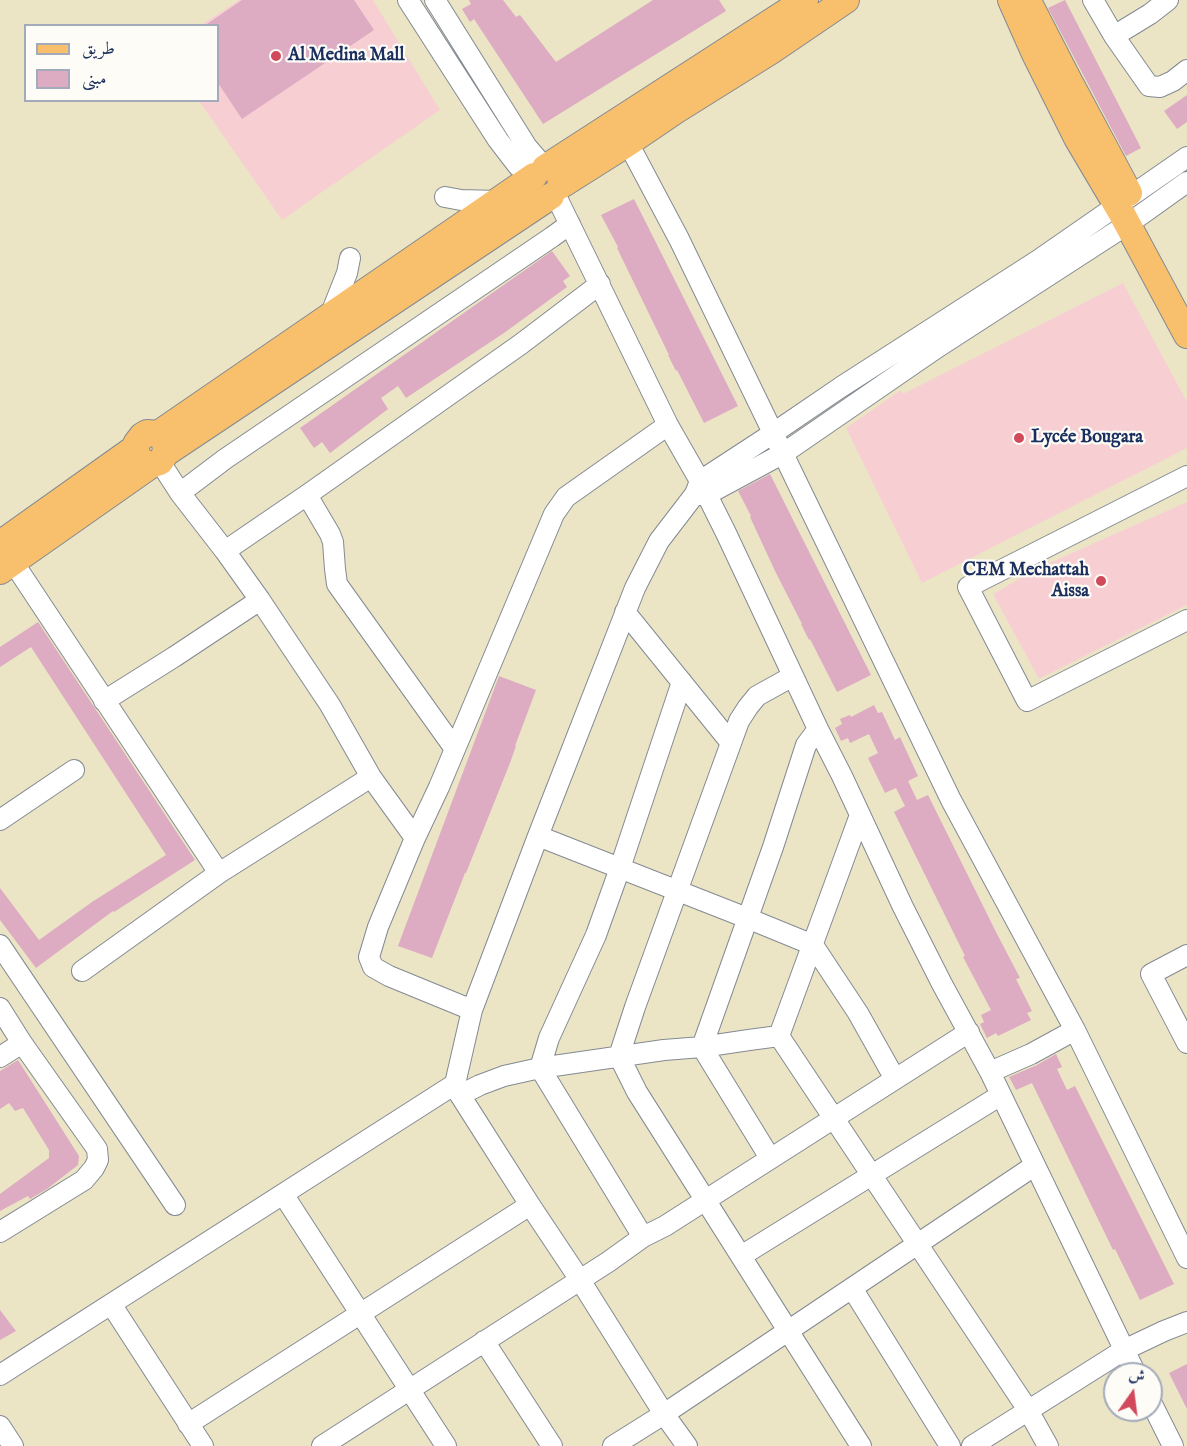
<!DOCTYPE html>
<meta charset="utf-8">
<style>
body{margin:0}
#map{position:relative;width:1187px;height:1446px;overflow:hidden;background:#ebe5c6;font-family:"IM FELL English",Amiri,serif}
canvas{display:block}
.legend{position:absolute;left:24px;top:24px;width:195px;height:78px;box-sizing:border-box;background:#fdfcf7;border:2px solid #a3aaba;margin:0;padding:8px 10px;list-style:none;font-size:18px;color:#1b2f5e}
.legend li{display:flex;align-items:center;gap:12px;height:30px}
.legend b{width:30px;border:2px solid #a3aaba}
.north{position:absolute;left:1103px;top:1362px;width:60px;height:60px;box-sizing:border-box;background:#fdfcf7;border:2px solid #a3aaba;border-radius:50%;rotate:14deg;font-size:16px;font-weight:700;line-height:24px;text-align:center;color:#1b2f5e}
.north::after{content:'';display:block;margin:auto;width:21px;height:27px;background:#d1495b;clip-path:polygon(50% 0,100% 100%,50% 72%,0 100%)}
</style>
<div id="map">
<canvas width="1187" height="1446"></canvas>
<ul class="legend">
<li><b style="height:8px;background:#f8bf6c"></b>طريق</li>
<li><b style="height:16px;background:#ddabc2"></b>مبنى</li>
</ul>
<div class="north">ش</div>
</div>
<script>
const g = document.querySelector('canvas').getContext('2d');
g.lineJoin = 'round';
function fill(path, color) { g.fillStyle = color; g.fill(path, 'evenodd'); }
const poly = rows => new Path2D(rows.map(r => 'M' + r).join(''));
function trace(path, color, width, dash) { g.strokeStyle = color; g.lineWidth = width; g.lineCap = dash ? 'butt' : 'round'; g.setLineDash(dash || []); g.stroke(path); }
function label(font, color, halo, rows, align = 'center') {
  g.font = font + ' "IM FELL English",serif'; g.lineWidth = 4.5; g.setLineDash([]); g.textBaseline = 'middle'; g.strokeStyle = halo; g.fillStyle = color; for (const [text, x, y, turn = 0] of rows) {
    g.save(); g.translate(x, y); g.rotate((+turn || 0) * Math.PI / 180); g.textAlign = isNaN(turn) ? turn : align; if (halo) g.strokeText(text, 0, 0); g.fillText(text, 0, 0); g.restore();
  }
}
fill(poly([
 [239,0,373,0,440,110,282,220,199,101,218,100,218,26,201,25],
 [1123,283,1187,402,1187,448,922,583,846,428,901,390,903,394],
 [1187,502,1187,605,1039,679,993,594,1038,568]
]), '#f7cfd2');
fill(poly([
 [242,0,354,0,374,30,242,119,218,83,218,26,204,26],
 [469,0,503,0,516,17,520,15,556,62,653,0,719,0,726,11,543,124,474,19,470,22,462,9,471,4],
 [1065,0,1141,148,1126,156,1048,8],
 [1187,95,1187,122,1177,129,1164,111],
 [634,199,738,406,704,423,677,370,676,371,668,355,669,355,617,248,618,247,601,215],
 [552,251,570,276,563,281,567,287,504,333,406,398,398,386,381,398,388,409,330,453,322,442,314,448,300,428],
 [770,474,871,675,837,692,810,639,809,640,801,624,802,624,775,571,750,517,751,516,738,491],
 [38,622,195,860,114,912,113,911,36,968,0,920,0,888,39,940,92,902,166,855,31,647,0,667,0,647],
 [499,676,536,690,515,746,516,746,510,763,466,873,465,873,432,958,398,946],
 [874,705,878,713,882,712,895,740,900,737,918,776,908,781,917,800,928,795,996,932,1020,978,1016,979,1032,1011,1027,1013,1031,1020,998,1036,996,1033,987,1038,980,1024,984,1022,981,1015,991,1010,963,957,965,956,894,812,905,806,896,788,885,793,868,758,878,753,869,734,850,743,848,738,841,741,835,728,842,724,840,719,850,715,851,717],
 [1056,1054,1062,1067,1057,1069,1067,1090,1075,1086,1174,1284,1140,1300,1115,1249,1113,1250,1032,1083,1016,1090,1009,1077,1037,1065],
 [18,1060,79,1156,78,1165,47,1189,30,1199,28,1196,0,1211,0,1194,49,1158,49,1150,23,1108,15,1111,9,1103,0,1109,0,1071],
 [0,1310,16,1331,0,1340],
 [1187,1364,1187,1409,1169,1373]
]), '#ddabc2');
const minor = poly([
 [408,0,498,140,518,166,534,176],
 [435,0,527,147,545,168],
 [1093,0,1114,36,1149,86,1160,87,1173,81,1187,70],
 [1114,36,1150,14,1168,0],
 [628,143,679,239,951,800,1075,1030,1187,1258],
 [555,194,668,425,700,481,726,533,818,729,842,776,903,907,942,984,990,1072,1136,1374],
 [445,197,461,200,498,201],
 [330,316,347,273,350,258],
 [160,462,180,493,225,551,260,600,330,705,371,777,415,838],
 [1187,476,968,587,1027,701,1187,620],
 [180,493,225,459,552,237,570,224],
 [307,495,330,534,333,542,335,569,337,584,455,749],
 [695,495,706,495,784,453,938,347,1128,224,1187,182],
 [225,551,307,495,521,344,600,284],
 [13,562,219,873,371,777],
 [625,612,731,743],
 [793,676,757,696,748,707,739,721,635,1007,619,1056,637,1092,861,1446],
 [104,701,174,657,260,600],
 [0,820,74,770],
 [538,836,747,918,813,945,858,1013,895,1079],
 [0,945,175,1205],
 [1187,955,1151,974,1187,1043],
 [82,971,219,873],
 [0,1008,22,1043,97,1149,98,1160,94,1168,84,1180,0,1232],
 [472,1010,389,976,373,967,369,957,378,927,415,838,439,787,466,723,554,514,566,497,668,425],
 [779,1036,1028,1410,1048,1446],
 [779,1036,860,815],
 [0,1057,22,1043],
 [990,1072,1031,1054,1075,1030],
 [460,1095,480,1085,504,1076,540,1068,664,1050,702,1047,749,1040,779,1036],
 [770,1158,702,1047,773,847,806,745,818,729],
 [283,1194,446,1446],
 [643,1237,540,1068,549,1038,596,935,620,868,682,682],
 [741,1256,1001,1095],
 [852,1288,950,1446],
 [111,1304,203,1446],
 [484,1341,552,1446],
 [0,1375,455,1084],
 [1151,1402,1173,1446],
 [188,1424,530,1205],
 [0,1426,13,1446],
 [322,1446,608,1262,643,1237,665,1226,969,1032],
 [613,1446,664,1414,1034,1166],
 [687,1446,664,1414,580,1280,530,1205,460,1095,455,1084,472,1010,538,836,635,588,659,541,695,494,700,481,772,434,841,387,1037,261,1187,157],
 [972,1446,1124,1350,1164,1331,1187,1322]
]);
const major = poly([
 [1011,0,1035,54,1077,138,1122,214,1187,335],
 [1030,5,1069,81,1129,193],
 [545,168,805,0],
 [560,186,628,143,675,111,771,51,846,0],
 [158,434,534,176],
 [166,453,165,442,158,434,147,433,142,436,136,444,136,453,141,461,151,465,160,462,166,453,551,196],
 [0,544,135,448],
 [0,571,151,465]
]);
trace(minor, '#838a92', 22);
trace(major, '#838a92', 28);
trace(minor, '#fff', 20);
trace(major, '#f8bf6c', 26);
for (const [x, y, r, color] of [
 [276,56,6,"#d1495b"],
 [1019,438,6,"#d1495b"],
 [1101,581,6,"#d1495b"]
]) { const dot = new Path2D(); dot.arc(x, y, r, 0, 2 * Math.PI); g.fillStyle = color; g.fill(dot); trace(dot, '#fdfcf7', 2); }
label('bold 18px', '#1b2f5e', '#fdfcf7', [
 ["Al Medina Mall",288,56],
 ["Lycée Bougara",1031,438],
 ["CEM Mechattah",1089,571,"right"],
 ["Aissa",1089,592,"right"]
], 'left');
</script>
